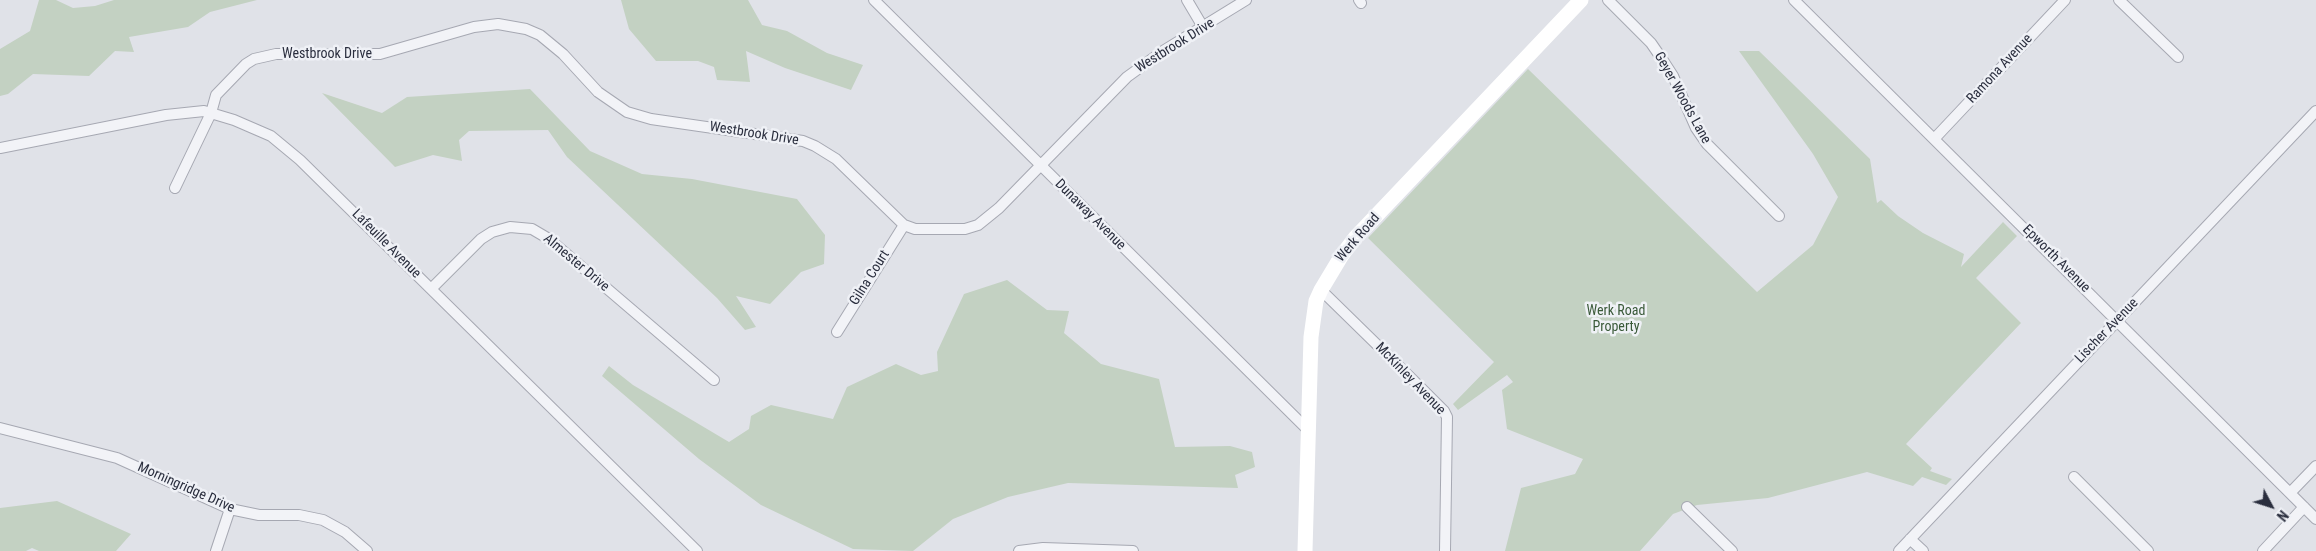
<!DOCTYPE html>
<style>
body{margin:0}
#map{position:relative;width:2316px;height:551px;overflow:hidden;background:#e0e2e8;font-family:"Roboto Condensed",sans-serif}
canvas{display:block}
.north{position:absolute;left:2246px;top:481px;width:50px;height:50px;-webkit-text-stroke:4px #eff1f6;paint-order:stroke;rotate:130deg;font-size:14px;font-weight:700;line-height:20px;text-align:center;color:#2a2e3e}
.north::after{content:'';display:block;margin:auto;width:18px;height:22px;background:#2a2e3e;clip-path:polygon(50% 0,100% 100%,50% 72%,0 100%)}
</style>
<div id="map">
<canvas width="2316" height="551"></canvas>
<div class="north">N</div>
</div>
<script>
const g = document.querySelector('canvas').getContext('2d');
g.lineJoin = 'round';
function fill(path, color) { g.fillStyle = color; g.fill(path, 'evenodd'); }
const poly = rows => new Path2D(rows.map(r => 'M' + r).join(''));
function trace(path, color, width, dash) { g.strokeStyle = color; g.lineWidth = width; g.lineCap = dash ? 'butt' : 'round'; g.setLineDash(dash || []); g.stroke(path); }
function label(font, color, halo, rows, align = 'center') {
  g.font = font + ' "Roboto Condensed",sans-serif'; g.lineWidth = 5; g.setLineDash([]); g.textBaseline = 'middle'; g.strokeStyle = halo; g.fillStyle = color; for (const [text, x, y, turn = 0] of rows) {
    g.save(); g.translate(x, y); g.rotate((+turn || 0) * Math.PI / 180); g.textAlign = isNaN(turn) ? turn : align; if (halo) g.strokeText(text, 0, 0); g.fillText(text, 0, 0); g.restore();
  }
}
fill(poly([
 [39,0,56,0,73,8,95,6,114,0,257,0,210,12,188,27,129,37,134,52,115,51,89,76,33,74,8,94,0,96,0,49,30,31],
 [621,0,748,0,762,25,787,31,827,53,863,65,851,90,785,68,746,51,750,82,717,80,714,67,698,61,656,61,629,29],
 [1739,51,1759,51,1870,159,1877,203,1881,200,1898,216,1923,233,1964,254,1961,267,2003,222,2017,236,1976,278,2021,323,1906,444,1932,468,1930,471,1952,479,1946,485,1922,477,1913,486,1867,472,1768,498,1697,505,1673,514,1640,551,1505,551,1521,488,1575,474,1583,459,1507,429,1502,390,1513,382,1507,375,1458,410,1453,404,1494,362,1368,238,1528,69,1757,292,1813,245,1838,197,1813,154],
 [530,89,590,151,642,174,692,179,797,199,825,235,824,264,801,272,770,304,736,296,756,327,745,330,717,298,567,157,548,130,469,131,459,140,462,161,433,155,395,167,322,93,382,113,407,97],
 [1007,280,1047,310,1069,311,1064,333,1101,364,1159,379,1175,447,1230,446,1252,452,1255,467,1235,475,1238,488,1068,483,1008,497,953,519,913,551,853,549,761,505,699,459,602,376,609,366,633,385,729,442,749,429,751,416,771,405,833,419,847,387,896,364,921,375,938,371,937,352,964,294],
 [57,501,131,534,116,551,39,551,32,548,26,551,0,551,0,508]
]), '#c3d1c2');
const street = poly([
 [874,0,1307,429],
 [1187,0,1203,27],
 [1359,0,1361,3],
 [1608,0,1651,43,1662,59,1673,76,1696,128,1707,144,1779,216],
 [1794,0,2316,519],
 [2119,0,2178,57],
 [1935,138,2065,0],
 [0,148,166,115,204,111,234,120,271,136,300,160,697,551],
 [175,188,211,113,216,95,246,64,254,59,276,54,380,54,474,27,498,24,526,29,540,35,563,54,598,92,627,112,651,119,803,141,815,146,836,159,904,225,915,229,965,229,978,225,999,208,1127,77,1163,51,1246,0],
 [431,289,481,239,492,232,510,227,532,229,549,239,714,380],
 [1321,290,1412,379,1444,411,1447,417,1445,551],
 [837,332,904,225],
 [0,428,117,458,230,509,259,515,299,515,323,520,345,532,367,551],
 [2074,477,2148,551],
 [2290,493,2316,466],
 [1687,507,1732,551],
 [1910,539,1923,551],
 [216,551,230,509],
 [1019,551,1043,548,1133,551],
 [1899,551,2316,111],
 [2263,551,2304,507]
]);
trace(street, '#a6a8b2', 12);
trace(street, '#f2f3f7', 10);
trace(poly([
 [1305,551,1311,337,1316,301,1321,290,1342,255,1355,238,1581,0]
]), '#fff', 15);
label('14px', '#2a2e3e', '#eff1f6', [
 ["Westbrook Drive",1175,46,-32],
 ["Westbrook Drive",327,54],
 ["Ramona Avenue",2000,69,-47],
 ["Geyer Woods Lane",1682,98,61],
 ["Westbrook Drive",754,134,9],
 ["Dunaway Avenue",1090,215,45],
 ["Werk Road",1358,238,-49],
 ["Lafeuille Avenue",386,244,45],
 ["Epworth Avenue",2056,259,45],
 ["Almester Drive",576,263,40],
 ["Gilna Court",870,278,-58],
 ["Lischer Avenue",2107,331,-46],
 ["McKinley Avenue",1410,379,46],
 ["Morningridge Drive",186,488,24]
]);
label('14px', '#395938', '#eff1f6', [
 ["Werk Road",1616,311],
 ["Property",1616,327]
]);
</script>
